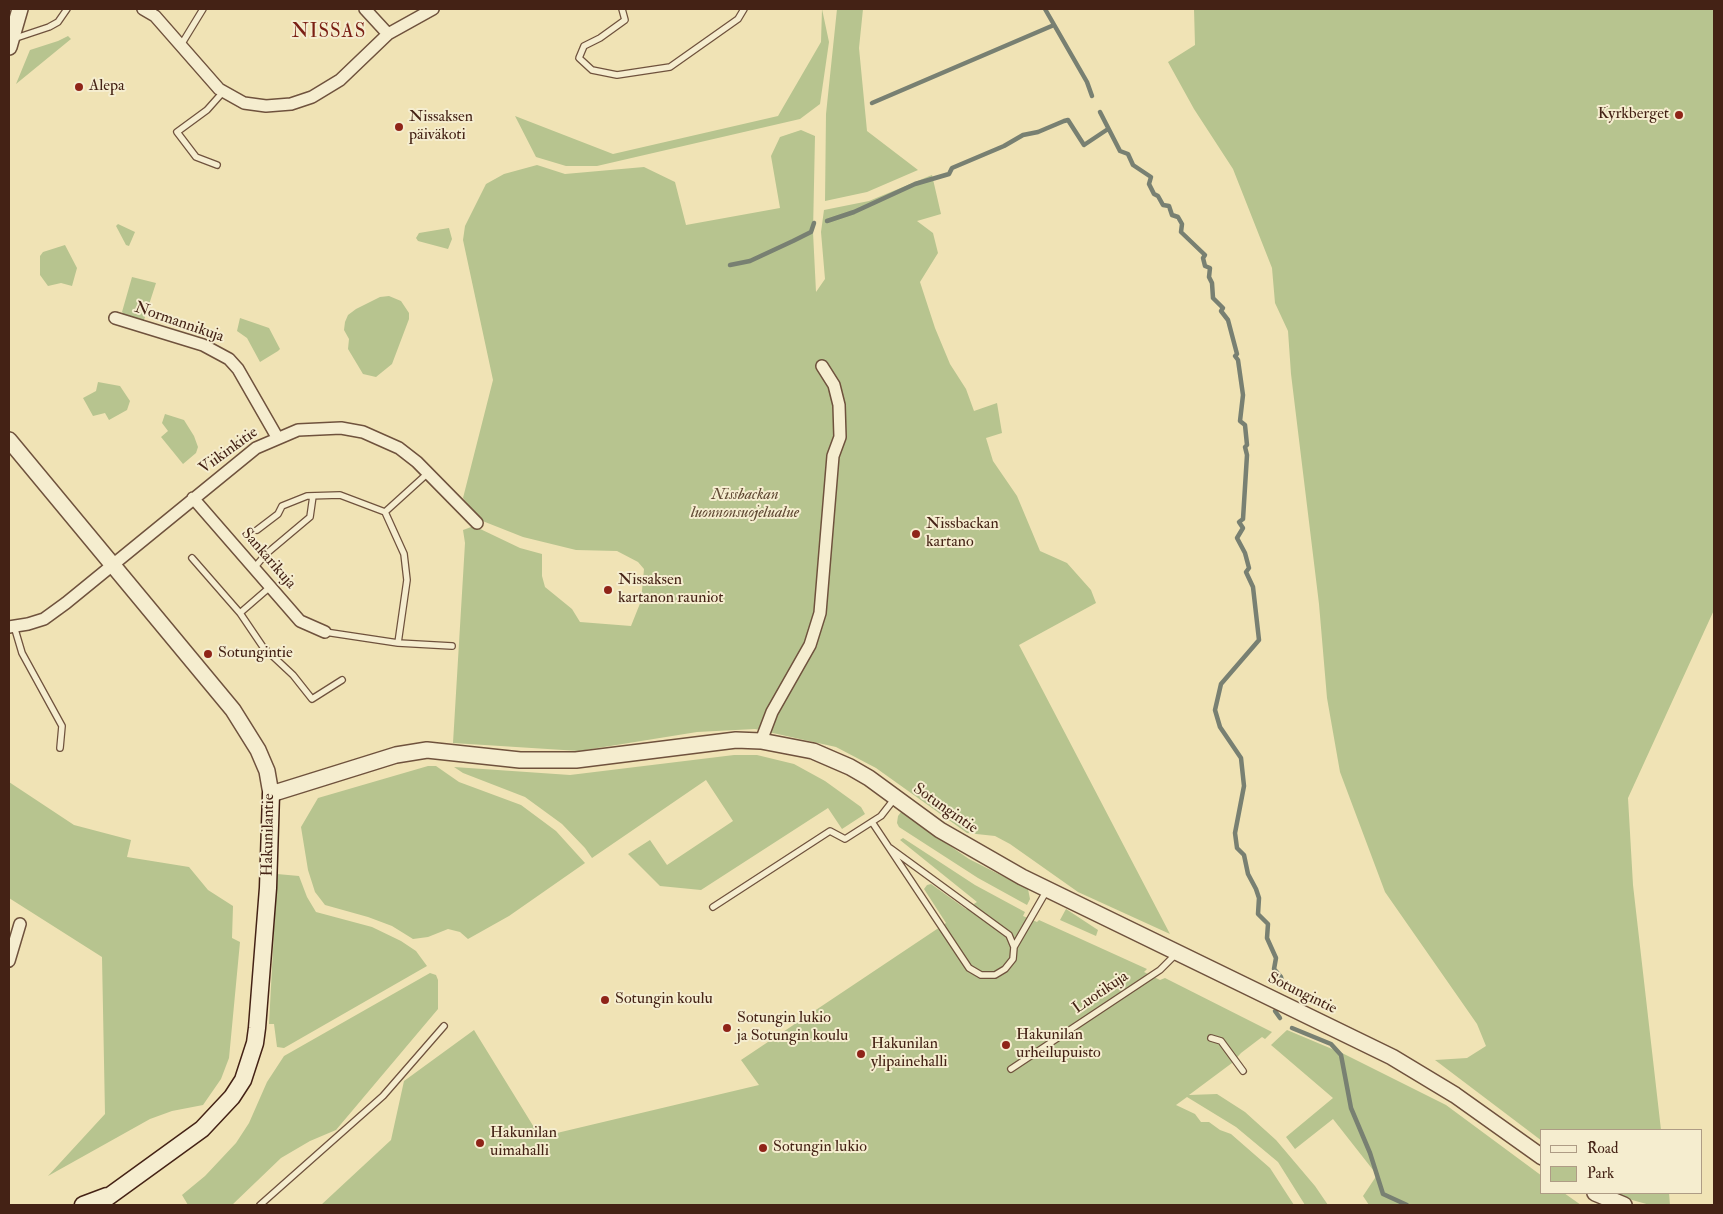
<!DOCTYPE html>
<meta charset="utf-8">
<style>
body{margin:0}
#map{position:relative;width:1723px;height:1214px;overflow:hidden;background:#f0e3b5;font-family:"IM FELL Double Pica",serif}
canvas{display:block}
.frame{position:absolute;inset:0;border:10px solid #442215;pointer-events:none}
.legend{position:absolute;left:1540px;top:1129px;width:162px;height:65px;box-sizing:border-box;background:#f5edcf;border:1px solid #ae9c85;margin:0;padding:6px 9px;list-style:none;font-size:15px;color:#442215}
.legend li{display:flex;align-items:center;gap:10px;height:25px}
.legend b{width:25px;border:1px solid #ae9c85}
</style>
<div id="map">
<canvas width="1723" height="1214"></canvas>
<div class="frame"></div>
<ul class="legend">
<li><b style="height:6px;background:#f5edcf"></b>Road</li>
<li><b style="height:14px;background:#b7c48f"></b>Park</li>
</ul>
</div>
<script>
const g = document.querySelector('canvas').getContext('2d');
g.lineJoin = 'round';
function fill(path, color) { g.fillStyle = color; g.fill(path, 'evenodd'); }
const poly = rows => new Path2D(rows.map(r => 'M' + r).join(''));
function trace(path, color, width, dash) { g.strokeStyle = color; g.lineWidth = width; g.lineCap = dash ? 'butt' : 'round'; g.setLineDash(dash || []); g.stroke(path); }
function label(font, color, halo, rows, align = 'center') {
  g.font = font + ' "IM FELL Double Pica",serif'; g.lineWidth = 4; g.setLineDash([]); g.textBaseline = 'middle'; g.strokeStyle = halo; g.fillStyle = color; for (const [text, x, y, turn = 0] of rows) {
    g.save(); g.translate(x, y); g.rotate((+turn || 0) * Math.PI / 180); g.textAlign = isNaN(turn) ? turn : align; if (halo) g.strokeText(text, 0, 0); g.fillText(text, 0, 0); g.restore();
  }
}
fill(poly([
 [822,9,829,42,820,104,800,119,597,166,566,166,536,157,515,116,613,154,778,116,821,42],
 [837,9,863,9,859,48,867,131,918,170,867,192,825,201,826,114],
 [1194,9,1714,9,1714,610,1628,798,1633,885,1661,1130,1542,1130,1542,1141,1435,1060,1467,1058,1486,1046,1477,1024,1385,892,1340,772,1327,698,1319,604,1291,374,1288,331,1275,303,1272,268,1233,169,1194,109,1168,62,1195,45],
 [68,36,71,39,16,84,30,50,58,41],
 [801,130,815,136,813,232,816,292,825,279,821,232,824,210,869,201,932,175,941,214,917,221,933,233,938,253,920,282,935,328,950,364,966,389,974,411,997,403,1002,433,986,438,993,461,1017,496,1040,551,1067,563,1091,590,1096,603,1019,645,1170,934,1078,892,1010,844,995,836,967,833,876,768,836,747,755,729,697,732,579,751,453,743,465,543,463,530,474,526,520,548,542,554,542,576,545,587,572,609,580,622,631,626,641,601,644,569,638,562,617,551,576,550,523,537,480,520,463,498,493,380,463,240,465,226,486,184,504,174,537,165,565,174,644,167,675,182,686,225,780,208,771,156,780,137],
 [118,224,135,232,129,246,126,245,116,226],
 [449,228,452,239,448,249,418,241,416,238,419,233],
 [65,245,77,268,72,286,61,283,48,286,40,275,40,256,43,252],
 [132,277,156,283,143,323,126,317,122,312],
 [389,296,401,301,409,313,409,319,392,364,376,377,363,374,348,349,349,339,344,330,345,322,348,315,356,309,380,297],
 [240,318,269,328,280,349,278,351,260,362,247,338,237,331],
 [98,382,120,386,130,401,127,410,109,420,105,413,93,416,83,398,96,391],
 [165,414,184,420,194,436,198,447,196,453,183,464,161,437,168,431,162,423],
 [734,755,757,755,794,764,825,781,861,807,865,814,842,829,828,808,701,890,660,886,628,854,650,840,667,865,733,821,706,780,592,858,585,848,562,824,525,797,463,773,454,767,570,775],
 [428,766,436,766,459,782,521,805,556,831,585,863,509,916,468,939,460,932,448,929,428,937,413,939,392,926,368,917,325,905,315,892,308,870,301,827,318,798],
 [9,782,74,825,131,840,127,857,189,867,208,890,233,906,232,938,240,942,229,1058,221,1079,203,1105,172,1111,150,1119,48,1176,105,1114,102,957,9,898],
 [901,812,969,859,1028,889,1030,899,1027,905,978,878,899,827,897,823,898,816],
 [903,838,975,885,1025,912,1023,916,1037,922,1039,920,1147,969,1144,972,1160,980,1165,978,1272,1032,1265,1039,1262,1037,1241,1053,1232,1063,1189,1095,1217,1094,1245,1112,1276,1140,1315,1186,1328,1205,1305,1205,1278,1162,1236,1127,1187,1097,1176,1105,1195,1114,1201,1122,1209,1122,1220,1130,1231,1134,1270,1168,1294,1205,321,1205,391,1140,404,1081,474,1030,540,1137,759,1085,741,1060,946,923,924,889,927,885,931,884,966,909,977,902,900,840],
 [277,874,299,876,307,897,316,912,372,927,401,941,416,951,427,966,284,1048,277,1047,274,1024,269,1024],
 [1066,909,1098,930,1096,936,1060,920],
 [430,973,436,975,438,980,438,1009,336,1130,310,1141,281,1158,232,1205,188,1205,182,1195,205,1176,236,1143,249,1123,267,1082,284,1056],
 [1287,1030,1344,1054,1446,1105,1542,1176,1542,1193,1564,1193,1581,1205,1369,1205,1363,1196,1377,1175,1333,1119,1295,1149,1286,1137,1333,1098,1271,1045],
 [1617,1193,1669,1193,1670,1205,1650,1205,1625,1198]
]), '#b7c48f');
trace(poly([
 [1045,9,1087,82,1092,96],
 [872,103,1054,25],
 [1100,112,1120,151,1128,154,1133,165,1151,177,1149,184,1154,194,1158,196,1163,205,1169,206,1172,215,1178,217,1182,224,1181,232,1205,255,1203,258,1205,266,1210,268,1209,277,1212,283,1213,298,1223,308,1221,311,1228,320,1237,354,1235,356,1238,360,1243,395,1240,421,1245,425,1247,445,1245,447,1247,455,1243,519,1239,522,1243,528,1237,538,1245,553,1249,568,1246,572,1253,587,1259,640,1221,684,1215,710,1220,727,1241,758,1244,786,1235,833,1237,848,1244,855,1248,874,1256,889,1259,898,1258,914,1268,924,1267,938,1276,958,1274,969,1281,977,1283,985],
 [827,221,854,212,915,184,949,174,952,168,1004,146,1023,135,1038,132,1064,121,1068,120,1084,145,1108,129],
 [730,265,750,261,793,241,811,232,814,223],
 [1275,1011,1280,1018],
 [1292,1028,1331,1044,1341,1055,1351,1108,1370,1153,1383,1194,1407,1205]
]), '#788072', 4.5);
const service = poly([
 [622,9,625,20,600,38,584,46,579,58,592,70,617,75,670,67,738,19,744,9],
 [13,39,49,27,58,22,67,9],
 [181,45,203,9],
 [217,165,196,157,177,132,207,110,223,92],
 [428,473,385,512,404,554,407,580,398,643,452,646],
 [257,530,278,514,282,506,307,496,340,495,385,512],
 [192,558,240,613,270,587],
 [254,568,266,554,310,517,313,496],
 [240,613,263,647,293,675,312,699,342,680],
 [14,626,22,653,62,726,60,748],
 [325,632,398,643],
 [872,822,969,968,981,975,995,975,1005,969,1013,959,1014,947,1009,935,890,848],
 [713,907,830,831,845,839,881,816,895,798],
 [1014,947,1047,890],
 [1211,1038,1221,1041,1243,1071],
 [1011,1069,1160,970,1176,954],
 [260,1205,383,1096,444,1026]
]);
const minor = poly([
 [143,9,155,16,219,89,244,103,266,106,291,104,312,97,340,80,388,34,433,9],
 [365,9,388,34],
 [115,318,203,345,229,359,238,369,277,437],
 [193,498,300,621,325,632],
 [9,627,28,624,44,619,66,603,256,448,298,430,341,428,363,432,399,448,417,462,477,523],
 [761,741,772,712,810,645,820,613,833,456,840,437,839,405,834,385,822,366],
 [9,961,20,924]
]);
const tertiary = poly([
 [9,47,20,9],
 [9,440,233,710,258,750,267,771,271,794,396,755,427,750,520,760,576,760,736,740,761,741,813,751,850,767,869,778,940,830,1022,877,1392,1057,1455,1095,1542,1157],
 [1595,1193,1624,1205]
]);
const secondary = poly([
 [83,1205,107,1196],
 [97,1205,202,1129,232,1097,243,1080,255,1043,257,1028,268,888,271,794]
]);
trace(service, '#6f523d', 8);
trace(minor, '#6f523d', 14);
trace(tertiary, '#6f523d', 18);
trace(secondary, '#442215', 19);
trace(service, '#f5edcf', 5.5);
trace(minor, '#f5edcf', 11);
trace(tertiary, '#f5edcf', 15);
trace(secondary, '#f5edcf', 16);
for (const [x, y, r, color] of [
 [79,87,5,"#8f2418"],
 [1679,115,5,"#8f2418"],
 [399,127,5,"#8f2418"],
 [916,534,5,"#8f2418"],
 [608,590,5,"#8f2418"],
 [208,654,5,"#8f2418"],
 [605,1000,5,"#8f2418"],
 [727,1028,5,"#8f2418"],
 [1006,1045,5,"#8f2418"],
 [861,1054,5,"#8f2418"],
 [480,1143,5,"#8f2418"],
 [763,1148,5,"#8f2418"]
]) { const dot = new Path2D(); dot.arc(x, y, r, 0, 2 * Math.PI); g.fillStyle = color; g.fill(dot); trace(dot, '#f5edcf', 2); }
label('16px', '#442215', '#f5edcf', [
 ["Alepa",89,87],
 ["Kyrkberget",1669,115,"right"],
 ["Nissaksen",409,118],
 ["päiväkoti",409,136],
 ["Nissbackan",926,525],
 ["kartano",926,543],
 ["Nissaksen",618,581],
 ["kartanon rauniot",618,599],
 ["Sotungintie",218,654],
 ["Sotungin koulu",615,1000],
 ["Sotungin lukio",737,1019],
 ["ja Sotungin koulu",737,1037],
 ["Hakunilan",1016,1036],
 ["urheilupuisto",1016,1054],
 ["Hakunilan",871,1045],
 ["ylipainehalli",871,1063],
 ["Hakunilan",490,1134],
 ["uimahalli",490,1152],
 ["Sotungin lukio",773,1148]
], 'left');
label('16px', '#442215', '#f5edcf', [
 ["Normannikuja",179,323,19],
 ["Viikinkitie",229,451,-36],
 ["Sankarikuja",268,559,49],
 ["Sotungintie",945,809,35],
 ["Hakunilantie",269,835,-89],
 ["Luotikuja",1101,993,-34],
 ["Sotungintie",1302,994,26]
]);
label('italic 16px', '#614a34', '#f5edcf', [
 ["Nissbackan",745,496],
 ["luonnonsuojelualue",745,514]
]);
g.letterSpacing = '1px';
label('19px', '#7a1f14', '#f5edcf', [
 ["NISSAS",329,33]
]);
g.letterSpacing = '0px';
</script>
